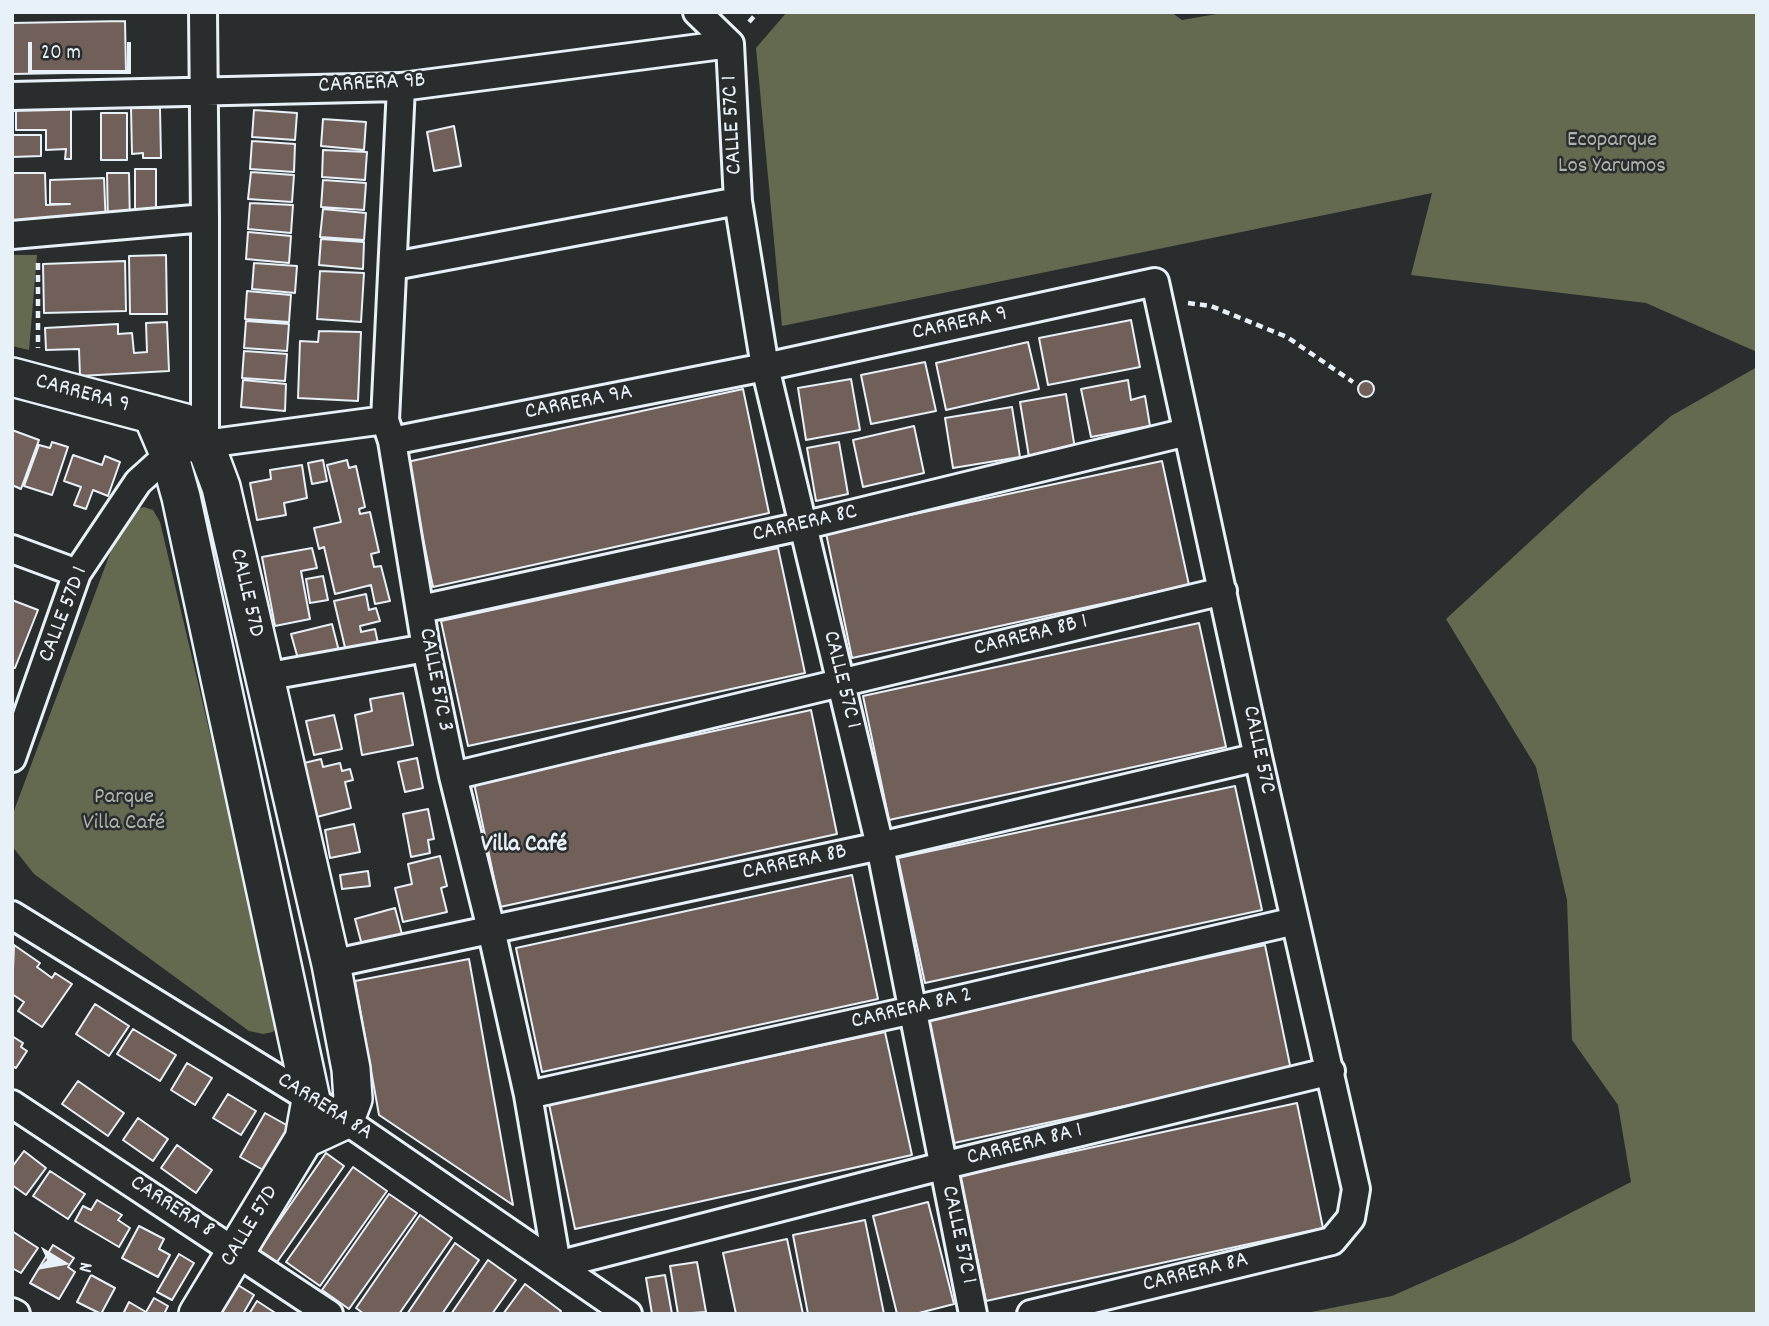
<!DOCTYPE html>
<meta charset="utf-8">
<style>
body{margin:0}
#map{position:relative;width:1769px;height:1326px;overflow:hidden;background:#2a2d2e;font-family:Dekko,sans-serif}
canvas{display:block}
.frame{position:absolute;inset:0;border:14px solid #e8f1f8;pointer-events:none}
.north{position:absolute;left:28px;top:1228px;width:70px;height:70px;-webkit-text-stroke:5px #2a2d2e;paint-order:stroke;rotate:101deg;font-size:19px;font-weight:700;line-height:28px;text-align:center;color:#e8f1f8}
.north::after{content:'';display:block;margin:auto;width:24px;height:32px;background:#e8f1f8;clip-path:polygon(50% 0,100% 100%,50% 72%,0 100%)}
.scale{position:absolute;left:28px;top:42px;width:103px;height:32px;box-sizing:border-box;border:4px solid #e8f1f8;border-top:0;padding-left:9px;font-size:21px;line-height:24px;white-space:nowrap;color:#e8f1f8;-webkit-text-stroke:5px #2a2d2e;paint-order:stroke}
</style>
<div id="map">
<canvas width="1769" height="1326"></canvas>
<div class="frame"></div>
<div class="north">N</div>
<div class="scale">20 m</div>
</div>
<script>
const g = document.querySelector('canvas').getContext('2d');
g.lineJoin = 'round';
function fill(path, color) { g.fillStyle = color; g.fill(path, 'evenodd'); }
const poly = rows => new Path2D(rows.map(r => 'M' + r).join(''));
function trace(path, color, width, dash) { g.strokeStyle = color; g.lineWidth = width; g.lineCap = dash ? 'butt' : 'round'; g.setLineDash(dash || []); g.stroke(path); }
function label(font, color, halo, rows, align = 'center') {
  g.font = font + ' Dekko,sans-serif'; g.lineWidth = 5; g.setLineDash([]); g.textBaseline = 'middle'; g.strokeStyle = halo; g.fillStyle = color; for (const [text, x, y, turn = 0] of rows) {
    g.save(); g.translate(x, y); g.rotate((+turn || 0) * Math.PI / 180); g.textAlign = isNaN(turn) ? turn : align; if (halo) g.strokeText(text, 0, 0); g.fillText(text, 0, 0); g.restore();
  }
}
fill(poly([
 [787,12,1171,12,1182,20,1228,12,1757,12,1757,352,1646,303,1411,275,1432,193,782,326,756,48],
 [12,255,37,255,29,350,12,346],
 [1757,367,1757,1314,1301,1314,1392,1296,1514,1242,1631,1182,1618,1105,1572,1040,1567,900,1536,767,1446,619,1587,489,1671,416],
 [144,507,153,510,160,522,278,1022,273,1032,263,1034,249,1031,34,874,12,846,12,816,118,532,131,511]
]), '#636a50');
const building = poly([
 [125,21,126,72,12,74,12,23,125,21],
 [16,106,71,106,71,159,65,159,66,149,46,150,46,130,16,130,16,106],
 [131,108,160,108,161,158,143,158,143,153,132,154,131,108],
 [254,110,297,113,295,140,252,137,254,110],
 [101,113,127,113,127,160,101,160,101,113],
 [323,119,366,122,364,150,321,146,323,119],
 [454,126,461,166,434,171,427,132,454,126],
 [12,135,41,135,41,156,12,157,12,135],
 [252,141,295,144,294,172,250,169,252,141],
 [323,150,367,152,365,180,322,177,323,150],
 [135,169,156,169,156,218,135,218,135,169],
 [251,172,294,175,292,202,248,199,251,172],
 [12,173,45,173,46,205,70,204,50,204,50,180,104,178,106,227,12,229,12,173],
 [107,173,129,173,130,225,108,226,107,173],
 [323,180,366,183,364,210,321,207,323,180],
 [250,203,293,205,291,233,248,229,250,203],
 [323,209,366,213,364,240,320,237,323,209],
 [248,232,291,236,289,263,246,259,248,232],
 [321,239,364,242,363,269,319,265,321,239],
 [166,255,167,314,130,314,129,256,166,255],
 [125,261,126,311,44,313,43,264,125,261],
 [254,263,297,266,295,293,252,289,254,263],
 [320,271,364,273,361,322,317,319,320,271],
 [247,291,291,295,289,322,245,319,247,291],
 [1131,320,1140,367,1048,385,1039,338,1131,320],
 [246,321,289,324,287,351,244,348,246,321],
 [167,322,169,371,80,376,79,349,46,350,45,328,118,324,118,334,132,333,134,353,147,352,146,323,167,322],
 [319,331,361,332,358,401,298,398,300,341,318,342,319,331],
 [1028,342,1039,389,946,410,936,363,1028,342],
 [244,351,287,354,285,381,242,378,244,351],
 [925,362,936,411,871,424,861,375,925,362],
 [851,379,860,430,806,440,798,388,851,379],
 [243,380,286,384,285,411,241,407,243,380],
 [1128,380,1131,400,1145,396,1150,426,1091,437,1081,389,1128,380],
 '1358 389a8 8 0 1 1 16 0a8 8 0 1 1-16 0Z',
 [743,389,769,513,433,587,407,462,743,389],
 [1066,394,1075,449,1029,457,1020,402,1066,394],
 [1012,407,1020,457,953,468,945,418,1012,407],
 [914,426,924,473,863,487,853,440,914,426],
 [12,430,39,440,21,489,12,485,12,430],
 [52,442,68,447,52,495,24,486,39,445,50,448,52,442],
 [839,442,848,494,816,501,807,448,839,442],
 [73,455,102,465,105,456,120,462,108,496,93,490,86,509,74,505,81,487,64,481,73,455],
 [323,460,327,481,312,484,308,463,323,460],
 [347,460,349,468,356,466,365,507,359,509,360,514,370,512,379,552,371,554,374,567,381,566,390,601,375,604,371,585,335,594,324,547,319,549,314,528,341,522,327,465,347,460],
 [1162,461,1189,585,852,658,826,533,1162,461],
 [302,465,307,498,284,503,286,515,257,520,250,483,271,479,270,470,302,465],
 [312,548,317,568,301,571,310,619,275,626,262,557,312,548],
 [778,548,805,673,468,746,441,621,778,548],
 [323,576,328,600,310,603,306,579,323,576],
 [366,594,369,610,376,608,380,621,360,626,361,632,375,629,379,648,347,656,334,601,366,594],
 [12,600,38,610,15,668,12,667,12,600],
 [1199,623,1226,747,889,820,863,696,1199,623],
 [332,624,340,655,300,666,291,634,332,624],
 [403,693,413,745,362,755,355,715,372,711,370,699,403,693],
 [811,710,837,834,500,907,474,783,811,710],
 [334,715,342,749,314,755,306,721,334,715],
 [417,758,423,788,405,792,398,762,417,758],
 [321,759,323,767,340,763,342,771,350,769,353,780,345,782,351,808,317,817,304,763,321,759],
 [1235,786,1262,910,925,983,898,858,1235,786],
 [428,809,434,839,428,840,430,853,411,857,403,814,428,809],
 [354,824,360,852,330,858,325,830,354,824],
 [440,856,447,886,441,888,447,912,403,922,395,888,412,884,408,864,440,856],
 [368,871,370,886,342,889,340,875,368,871],
 [852,875,878,999,542,1072,516,948,852,875],
 [395,908,403,938,363,949,355,919,395,908],
 [14,945,40,963,37,967,52,978,55,973,72,984,42,1027,18,1011,24,1002,12,994,14,945],
 [1265,945,1291,1070,954,1143,928,1018,1265,945],
 [469,959,513,1205,379,1115,355,981,469,959],
 [95,1004,129,1026,109,1056,76,1034,95,1004],
 [133,1029,176,1055,160,1081,117,1054,133,1029],
 [885,1032,912,1155,575,1229,549,1104,885,1032],
 [12,1036,23,1043,21,1047,27,1051,16,1068,12,1066,12,1036],
 [187,1063,212,1078,195,1105,171,1090,187,1063],
 [78,1081,124,1113,108,1136,62,1104,78,1081],
 [228,1094,256,1111,241,1135,213,1118,228,1094],
 [1297,1103,1323,1228,986,1301,960,1176,1297,1103],
 [265,1113,290,1127,265,1171,240,1157,265,1113],
 [138,1118,168,1139,153,1161,123,1140,138,1118],
 [177,1145,212,1170,196,1193,161,1168,177,1145],
 [24,1151,46,1168,26,1195,12,1185,12,1167,24,1151],
 [326,1153,344,1166,275,1265,257,1253,326,1153],
 [353,1167,387,1191,320,1286,286,1262,353,1167],
 [50,1171,85,1194,68,1219,33,1196,50,1171],
 [389,1194,417,1213,349,1309,322,1290,389,1194],
 [97,1200,122,1215,118,1220,130,1228,119,1247,75,1221,83,1206,91,1210,97,1200],
 [928,1202,954,1304,915,1314,897,1314,873,1216,928,1202],
 [420,1215,452,1238,399,1314,364,1314,356,1308,420,1215],
 [865,1220,884,1314,808,1314,793,1235,865,1220],
 [139,1226,164,1239,159,1249,170,1255,158,1277,122,1258,139,1226],
 [12,1231,38,1248,21,1273,12,1268,12,1231],
 [787,1239,803,1314,736,1314,723,1253,787,1239],
 [455,1243,479,1260,442,1314,407,1314,455,1243],
 [53,1245,74,1258,68,1267,75,1272,59,1299,30,1283,53,1245],
 [179,1254,194,1263,172,1300,157,1292,179,1254],
 [488,1260,516,1280,492,1314,451,1314,488,1260],
 [697,1262,706,1312,678,1314,670,1266,697,1262],
 [91,1275,115,1288,101,1314,77,1302,91,1275],
 [665,1275,672,1314,652,1314,646,1278,665,1275],
 [233,1282,254,1295,243,1314,214,1314,233,1282],
 [525,1284,561,1311,559,1314,503,1314,525,1284],
 [154,1298,168,1306,164,1314,123,1314,129,1302,146,1312,154,1298],
 [257,1301,277,1314,249,1314,257,1301]
]);
fill(building, '#715f59');
trace(building, '#e8f1f8', 2);
const street = poly([
 [203,12,205,218,205,444],
 [697,12,730,44],
 [730,44,738,201,765,367,880,846,973,1314],
 [401,87,385,420,392,441,426,648,453,776,491,929,528,1095,557,1265,942,1166,1331,1071],
 [12,96,401,87,730,44],
 [12,235,205,218],
 [394,266,738,201],
 [392,441,765,367,1155,282,1258,757,1356,1189,1351,1218,1332,1241,1031,1314],
 [12,549,77,573],
 [421,609,802,526,1187,432],
 [264,677,426,648],
 [12,758,77,573,138,482,169,454,205,444,385,420],
 [453,776,1223,591],
 [12,915,345,1120,628,1314],
 [331,964,880,846,1258,757],
 [528,1095,913,1010,1295,921],
 [12,1104,329,1314],
 [12,1312,16,1314]
]);
const secondary = poly([
 [12,377,185,423,205,444,221,487,331,964,351,1069,353,1099,345,1120,304,1139],
 [152,414,169,454,181,497,311,1100,304,1139,198,1314]
]);
trace(street, '#e8f1f8', 32);
trace(secondary, '#e8f1f8', 42);
trace(poly([
 [749,22,758,12],
 [38,263,38,348],
 [1188,303,1211,306,1287,337,1353,382]
]), '#e8f1f8', 4.5, [7, 5]);
trace(street, '#2a2d2e', 26);
trace(secondary, '#2a2d2e', 37);
label('23px', '#e8f1f8', '#2a2d2e', [
 ["CARRERA 9B",372,85,-3],
 ["CALLE 57C 1",734,125,-93],
 ["CARRERA 9",960,325,-12],
 ["CARRERA 9",82,395,15],
 ["CARRERA 9A",579,404,-11],
 ["CARRERA 8C",805,525,-13],
 ["CALLE 57D",245,593,77],
 ["CALLE 57D 1",65,615,-69],
 ["CARRERA 8B 1",1031,637,-14],
 ["CALLE 57C 3",434,680,79],
 ["CALLE 57C 1",840,680,76],
 ["CALLE 57C",1257,750,78],
 ["CARRERA 8B",795,864,-12],
 ["CARRERA 8A 2",912,1010,-13],
 ["CARRERA 8A",324,1108,32],
 ["CARRERA 8A 1",1025,1146,-14],
 ["CARRERA 8",171,1208,33],
 ["CALLE 57D",251,1227,-59],
 ["CALLE 57C 1",957,1235,78],
 ["CARRERA 8A",1196,1274,-14]
]);
label('23px', '#acb4ac', '#2a2d2e', [
 ["Ecoparque",1612,142],
 ["Los Yarumos",1612,168],
 ["Parque",124,799],
 ["Villa Café",124,825]
]);
label('bold 24px', '#e8f1f8', '#2a2d2e', [
 ["Villa Café",524,847]
]);
</script>
